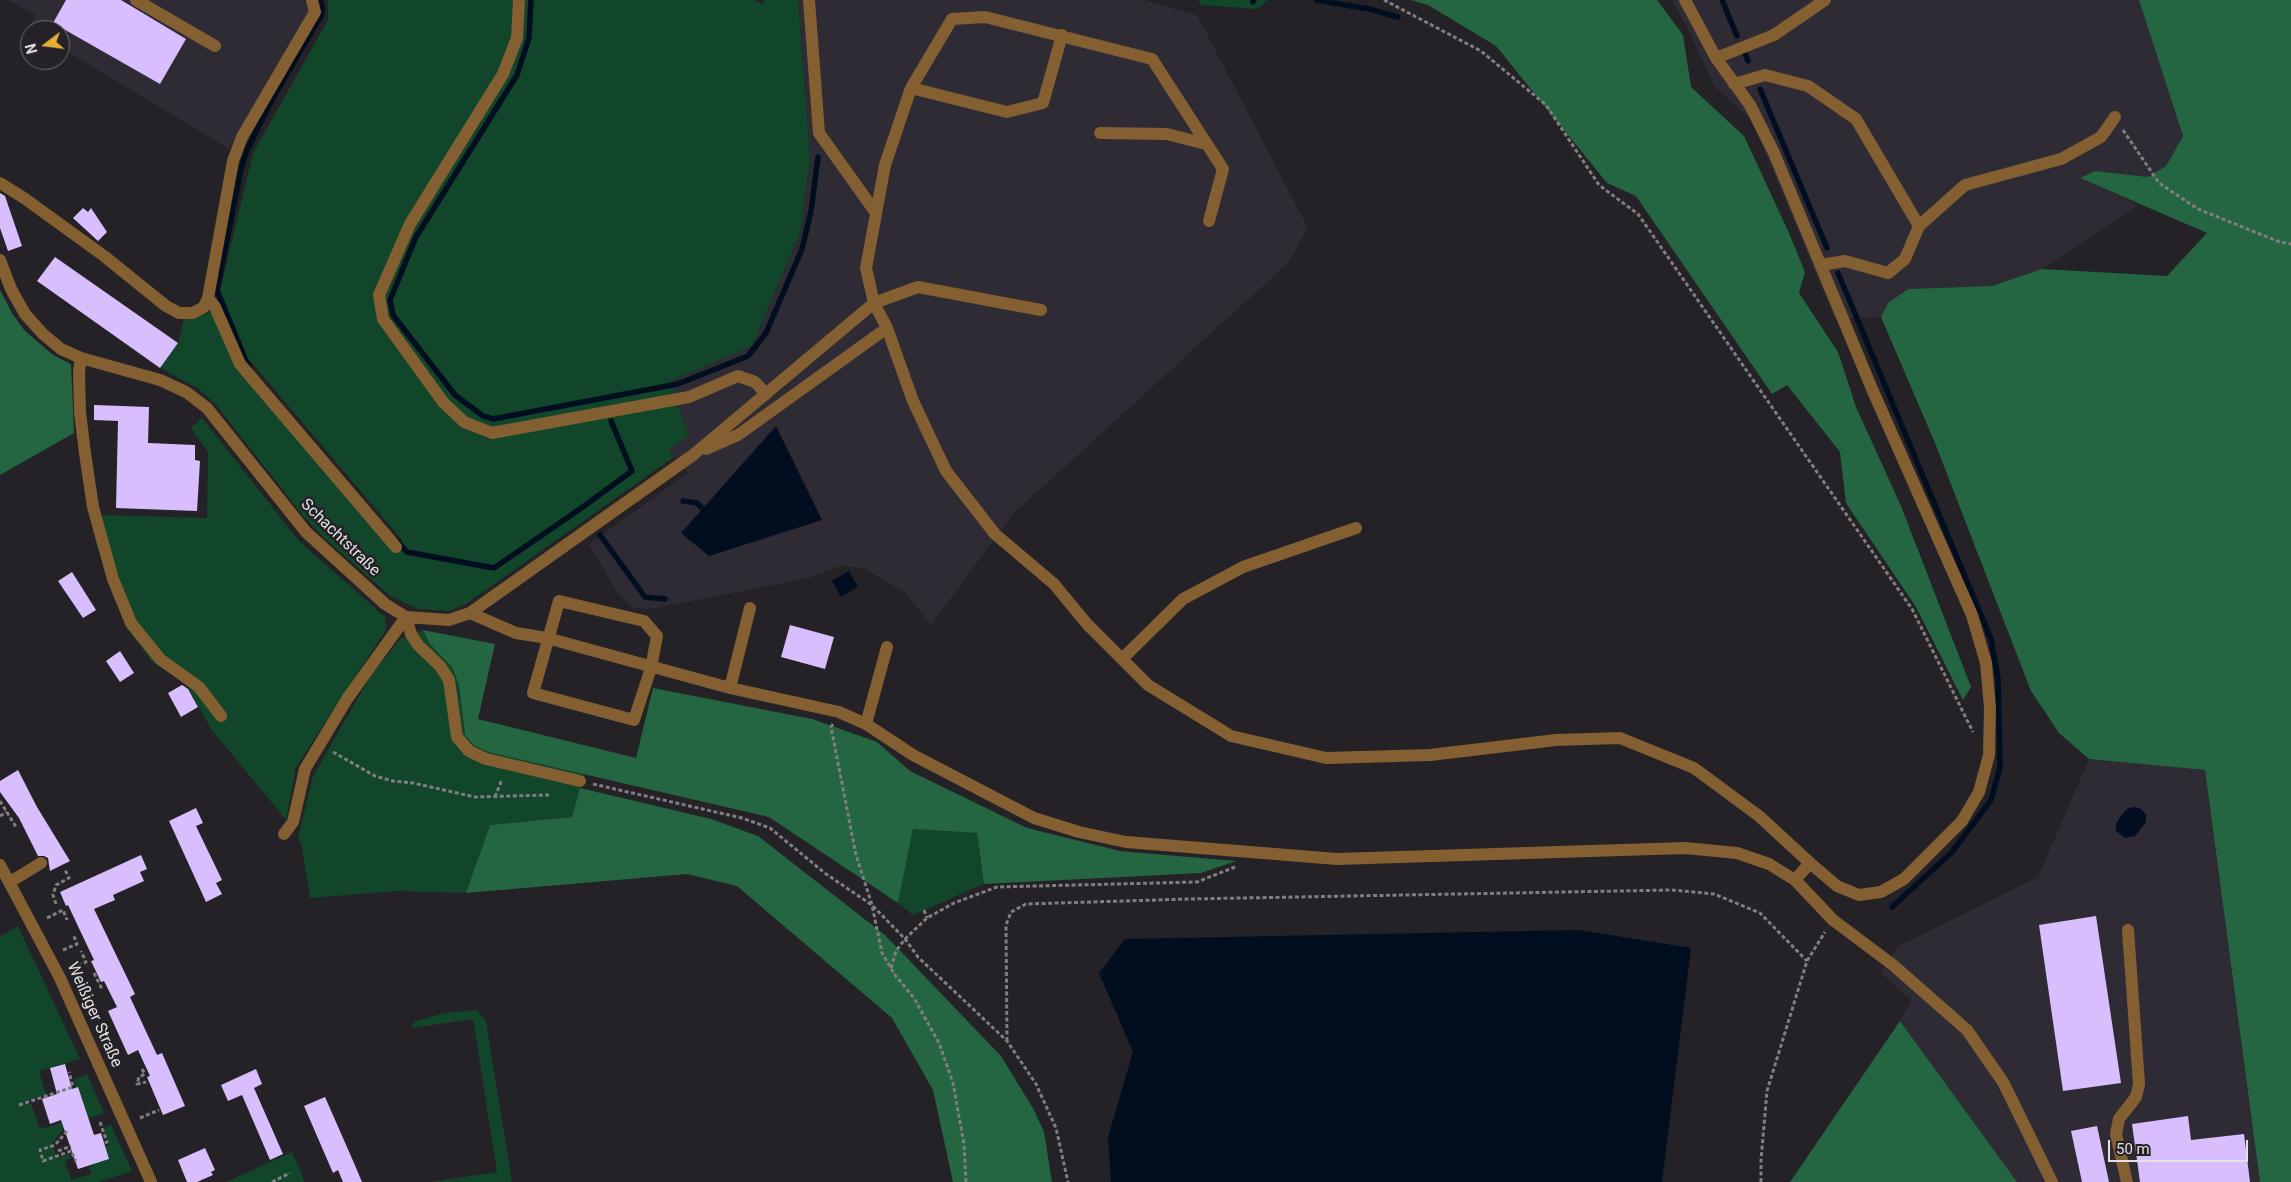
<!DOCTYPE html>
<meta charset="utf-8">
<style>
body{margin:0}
#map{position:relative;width:2291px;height:1182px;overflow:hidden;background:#242226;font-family:Roboto,sans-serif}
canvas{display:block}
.north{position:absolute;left:20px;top:20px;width:50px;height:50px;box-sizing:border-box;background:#242226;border:1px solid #706e72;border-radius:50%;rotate:255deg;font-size:14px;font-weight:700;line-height:20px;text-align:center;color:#e2e1e4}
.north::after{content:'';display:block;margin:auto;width:18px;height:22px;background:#e5ad36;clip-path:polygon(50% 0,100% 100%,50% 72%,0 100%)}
.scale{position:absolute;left:2108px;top:1140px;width:140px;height:22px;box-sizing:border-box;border:2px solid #e2e1e4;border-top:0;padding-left:6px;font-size:15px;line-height:18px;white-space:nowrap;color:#e2e1e4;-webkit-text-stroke:4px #242226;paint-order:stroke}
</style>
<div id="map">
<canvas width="2291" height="1182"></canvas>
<div class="north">N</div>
<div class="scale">50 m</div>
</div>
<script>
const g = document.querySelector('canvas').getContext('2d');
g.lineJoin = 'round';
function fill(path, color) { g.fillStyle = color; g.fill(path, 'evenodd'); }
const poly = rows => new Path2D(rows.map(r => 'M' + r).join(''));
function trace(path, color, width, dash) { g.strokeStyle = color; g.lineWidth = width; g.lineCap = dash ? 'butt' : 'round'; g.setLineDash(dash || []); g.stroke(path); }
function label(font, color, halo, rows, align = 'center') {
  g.font = font + ' Roboto,sans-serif'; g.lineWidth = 5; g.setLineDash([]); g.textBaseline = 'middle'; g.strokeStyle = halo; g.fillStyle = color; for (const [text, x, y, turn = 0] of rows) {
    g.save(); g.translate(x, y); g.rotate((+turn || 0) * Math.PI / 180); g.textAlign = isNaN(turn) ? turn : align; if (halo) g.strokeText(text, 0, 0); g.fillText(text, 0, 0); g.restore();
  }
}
fill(poly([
 [8,0,304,0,310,10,229,149,60,47,60,30,31,30,28,28,36,15],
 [798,0,1144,0,1197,15,1308,228,1288,263,1012,515,931,625,906,593,864,568,840,566,809,578,651,609,631,607,617,592,589,544,688,473,669,450,688,436,671,381,752,346,801,230,810,156],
 [1672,0,2139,0,2183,136,2166,166,2148,177,2095,171,2080,178,2139,205,2042,269,1992,286,1908,289,1888,303,1881,317,1835,319,1751,119,1715,87,1686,25],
 [2089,759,2205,770,2260,1182,2017,1182,1900,1021,1911,1000,1881,973,1897,947,2038,877]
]), '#2f2b34');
fill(poly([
 [328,0,754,0,763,4,764,0,798,0,810,156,801,230,752,346,671,381,688,436,669,450,674,457,466,604,450,611,418,609,390,596,322,536,304,517,216,405,199,389,160,368,178,343,184,319,198,317,212,311,236,368,393,549,403,541,246,356,220,291,253,153,328,20],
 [1198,0,1268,0,1257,9,1201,5],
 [202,418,299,541,385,617,386,630,296,767,286,820,211,729,185,682,153,663,126,627,96,543,91,518,107,515,207,518,208,452,191,428],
 [423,630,429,643,452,667,459,685,465,735,488,752,584,774,572,817,490,825,466,893,396,891,310,898,301,843,298,838,313,776,370,677,400,639],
 [913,829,977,833,984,884,913,915,898,903],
 [18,926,80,1059,39,1071,46,1094,24,1102,25,1105,31,1103,39,1127,45,1128,66,1121,78,1087,76,1088,74,1080,87,1074,104,1113,65,1126,52,1144,57,1158,69,1154,71,1158,65,1161,71,1180,91,1174,89,1166,109,1159,105,1146,109,1145,104,1131,105,1127,111,1125,132,1171,99,1182,0,1182,0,936],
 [477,1010,486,1021,512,1182,429,1182,497,1172,473,1019,412,1028,414,1022,444,1013],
 [292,1152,305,1182,226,1182]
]), '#11462a');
fill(poly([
 [1411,0,1657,0,1683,35,1691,87,1744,136,1789,233,1805,272,1799,293,1838,352,1856,407,1901,506,1971,687,1963,700,1916,607,1846,503,1840,452,1787,385,1772,394,1636,196,1607,183,1496,46,1428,5],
 [2139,0,2291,0,2291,1182,2260,1182,2205,770,2089,759,2059,733,2031,691,1935,443,1881,317,1888,303,1908,289,1992,286,2042,269,2167,276,2207,233,2080,178,2095,171,2148,177,2166,166,2183,136],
 [0,290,12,313,24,330,53,355,71,364,74,433,0,475],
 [423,630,495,644,478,719,636,758,653,688,812,719,877,742,910,771,1027,828,1120,851,1236,861,1201,873,984,884,977,833,913,829,898,903,769,817,488,752,474,745,465,735,459,685,452,667,429,643],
 [580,788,711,819,758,836,885,935,1001,1056,1034,1110,1044,1132,1052,1182,953,1182,933,1090,892,1018,737,886,687,874,466,893,490,825,572,817],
 [1900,1021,2017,1182,1790,1182]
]), '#236641');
fill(poly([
 [776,426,822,520,709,556,681,533],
 [849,571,858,587,841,597,832,581],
 [2135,807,2141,809,2146,815,2146,822,2135,836,2125,838,2116,831,2116,824,2120,817,2128,808],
 [1579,930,1691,948,1662,1182,1111,1182,1108,1137,1133,1052,1099,973,1125,939]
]), '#000e1f');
trace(poly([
 [531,0,529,38,517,75,416,237,390,300,393,315,455,395,483,416,493,419,678,384,748,356,766,333,802,249,811,211,818,157],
 [1316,0,1369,9,1398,17],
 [1722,0,1737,36],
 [1253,2,1254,0],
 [1745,53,1748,61],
 [1760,89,1827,248],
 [1838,273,1991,639,1998,679,2000,767,1991,800,1952,852,1892,907],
 [249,366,246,361,217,290,241,169,247,150,274,96,322,14,322,4,319,0],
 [683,501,697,503,702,508],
 [600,535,645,597,665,599],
 [397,541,407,552,494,568,580,509,632,471,611,421]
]), '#000e1f', 5.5);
fill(poly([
 [66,0,121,0,186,39,160,84,53,23],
 [0,193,5,196,22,246,8,251,0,228],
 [83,208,88,212,91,208,107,232,98,241,73,218],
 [55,257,178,343,160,368,37,281],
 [94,405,149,407,148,443,195,445,195,460,200,461,197,511,116,508,118,421,94,420],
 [72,572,96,610,83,618,58,581],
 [790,625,834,637,825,669,781,657],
 [120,651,134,673,120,682,106,661],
 [182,685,188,689,198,707,181,717,168,693],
 [18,770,37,807,70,861,50,871,48,858,44,856,38,856,19,818,0,792,0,781],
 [196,808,203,823,196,826,222,880,216,883,222,894,206,902,169,821],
 [141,855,147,869,140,872,144,881,113,895,115,900,94,909,135,994,130,997,157,1055,162,1053,185,1106,163,1115,147,1077,150,1076,138,1050,128,1055,108,1011,117,1007,104,981,101,982,91,961,94,960,68,905,66,906,60,892],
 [2096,916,2121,1083,2063,1091,2039,925],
 [65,1064,72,1089,78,1087,94,1135,101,1133,109,1159,78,1169,61,1120,50,1124,42,1099,57,1094,50,1068],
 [256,1069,262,1084,254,1088,283,1154,270,1160,242,1095,228,1101,221,1085],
 [325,1097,354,1163,362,1182,343,1182,338,1170,333,1173,304,1106],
 [2188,1116,2191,1140,2244,1134,2250,1182,2140,1182,2132,1124],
 [2097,1126,2109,1182,2082,1182,2071,1131],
 [205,1148,215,1170,211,1172,213,1175,197,1182,187,1182,178,1160]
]), '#d8befc');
trace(poly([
 [1384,0,1481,51,1546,105,1599,185,1638,214,1912,609,1973,732],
 [2123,130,2159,183,2198,209,2277,241,2291,244],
 [833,724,831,727,856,855,872,905,882,953,895,975,914,998,939,1043,953,1083,964,1144,966,1182],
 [333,752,375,776,393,781,413,783,475,797,549,795],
 [593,784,742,818,770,828,826,874,872,905,905,939,918,957,1007,1041,1036,1084,1056,1128,1068,1182],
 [495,797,502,779],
 [0,801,16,827],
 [0,816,7,812],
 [56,904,53,895,56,885,69,878,65,870],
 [924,910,927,918],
 [47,918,63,910,67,920],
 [63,950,77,944,73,934],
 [72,968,86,962,81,951],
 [891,968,896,951,905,939,927,918,954,903,997,887,1197,882,1235,867],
 [94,973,102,989],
 [1007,1041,1006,925,1011,912,1026,904,1189,899,1672,890,1714,894,1760,913,1807,961],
 [142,1069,145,1074,139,1077,137,1084,146,1082],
 [19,1105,73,1087,69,1072],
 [140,1118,159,1110],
 [100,1122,107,1142,104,1143],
 [67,1131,55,1145,40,1150,43,1161,71,1151,76,1161],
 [58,1151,71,1146],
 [272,1182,290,1173],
 [1761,1182,1761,1160,1767,1091,1807,961,1825,932]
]), '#807e82', 3, [4, 2.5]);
trace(poly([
 [136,0,215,46],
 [519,0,517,38,503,74,410,224,379,295,383,319,443,402,464,422,492,433,689,397,738,376,755,382,766,394],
 [809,0,819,133,876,213],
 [1685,0,1716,58,1750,105,1774,153,1872,389,1972,615,1986,663,1990,708,1989,755,1979,792,1962,821,1904,879,1881,892,1859,895,1837,886,1810,863,1795,880],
 [1716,58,1774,35,1825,0],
 [1734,84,1765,75,1808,86,1856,119,1919,226],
 [911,88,1007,112,1043,103,1062,35],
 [1100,133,1167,134,1206,144],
 [0,183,24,198,104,256,166,306,179,313,193,313,204,307,208,298,233,161,242,137,315,12,312,0],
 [0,260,11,289,25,314,43,334,61,349,81,358,160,380,186,392,207,408,306,532,385,604,406,617,449,620,470,613,693,455,874,303,866,268,885,165,911,88,952,19,985,17,1152,59,1223,169,1209,221],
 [1821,265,1845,261,1888,273,1905,259,1919,226,1965,185,2061,159,2101,137,2115,117],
 [208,298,215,307,240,364,396,547],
 [1041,310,918,287,874,303,887,328,913,401,946,471,995,534,1054,584,1087,624,1148,685,1231,736,1326,758,1430,755,1556,740,1620,738,1694,768,1759,816,1810,863],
 [81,358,79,372,80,412,85,453,93,507,113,579,131,623,160,659,199,687,221,716],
 [706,449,738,435,887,328],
 [559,601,644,621,657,636,651,668,634,720,533,693,559,601],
 [470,613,516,633,547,638,730,688,839,712,866,724,913,755,1034,818,1079,832,1126,842,1337,859,1685,848,1737,853,1769,864,1795,880,1833,920,1893,965,1967,1030,2003,1082,2052,1182],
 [406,617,411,634,418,645,440,666,449,680,457,737,469,751,486,759,580,781],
 [1122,659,1183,599,1243,567,1356,528],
 [730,688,750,608],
 [866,724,887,647],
 [284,834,293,822,305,769,347,699,406,617],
 [0,865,60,978,151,1182],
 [10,882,41,863],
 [2127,1182,2116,1134,2119,1119,2136,1097,2139,1084,2128,930]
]), '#835f32', 12);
label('16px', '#e2e1e4', '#242226', [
 ["Schachtstraße",340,538,44],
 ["Weißiger Straße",94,1015,66]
]);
</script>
